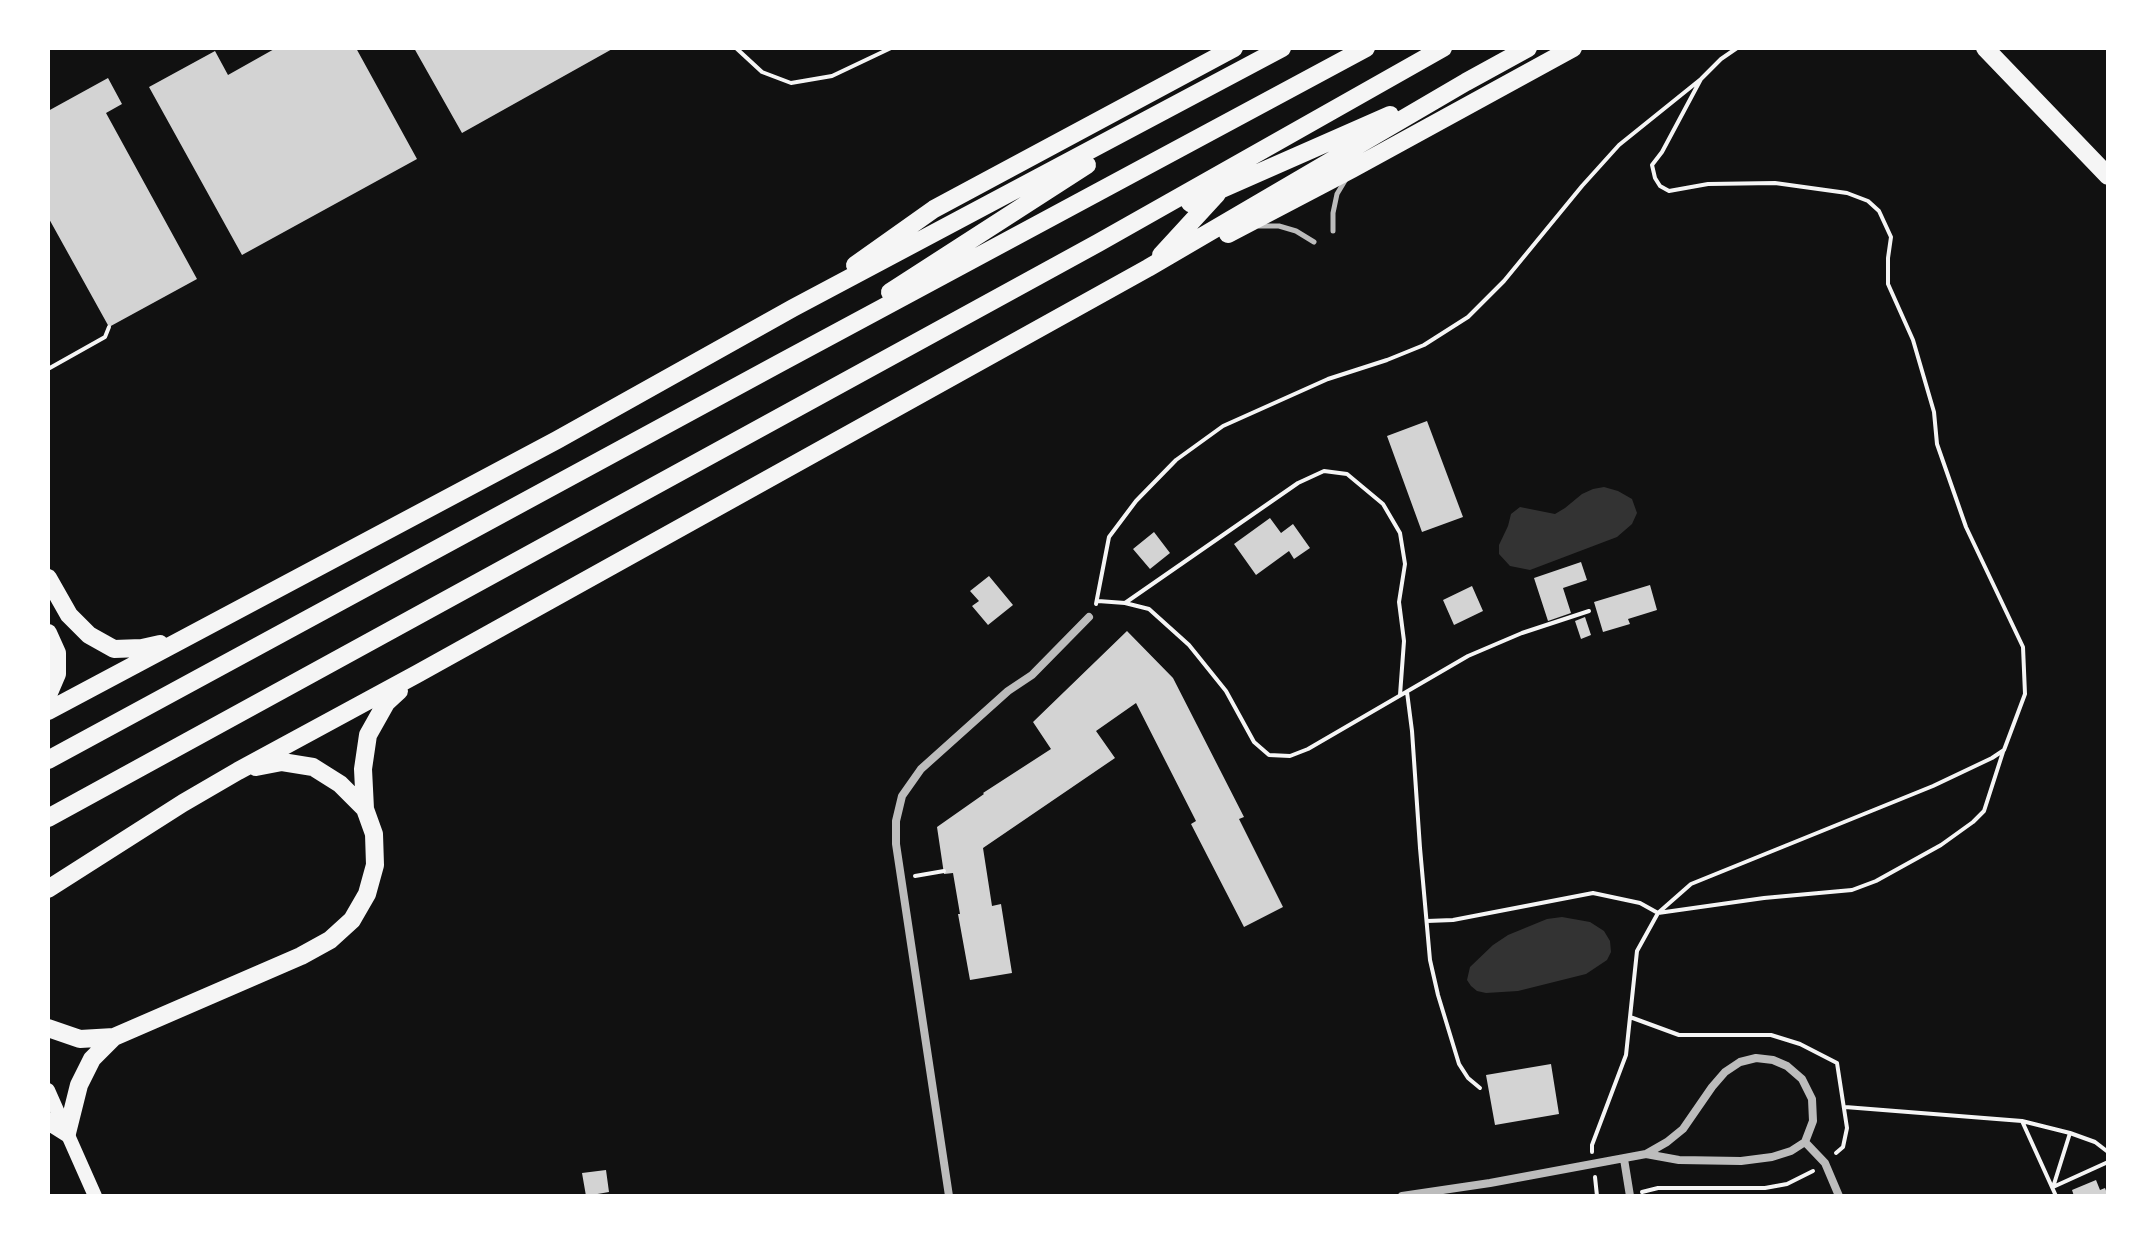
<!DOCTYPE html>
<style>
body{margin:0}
#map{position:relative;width:2156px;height:1244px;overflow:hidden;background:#111;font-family:"Archivo Narrow",sans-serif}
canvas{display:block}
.frame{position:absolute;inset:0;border:50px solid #fff;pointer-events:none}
</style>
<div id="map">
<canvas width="2156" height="1244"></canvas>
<div class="frame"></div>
</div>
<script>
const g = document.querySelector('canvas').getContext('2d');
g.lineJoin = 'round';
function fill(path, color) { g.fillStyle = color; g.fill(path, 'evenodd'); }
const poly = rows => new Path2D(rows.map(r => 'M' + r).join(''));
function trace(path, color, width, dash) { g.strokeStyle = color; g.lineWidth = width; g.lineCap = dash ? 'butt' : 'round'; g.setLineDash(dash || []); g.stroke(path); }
fill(poly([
 [1604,487,1618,491,1632,499,1637,513,1632,524,1617,537,1530,570,1510,566,1499,554,1499,545,1508,526,1511,514,1520,507,1555,514,1565,508,1582,494,1593,489],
 [1562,917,1590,922,1604,931,1610,941,1611,952,1607,960,1586,974,1518,991,1486,993,1477,991,1471,986,1467,980,1470,967,1493,945,1508,935,1547,919]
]), '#333');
fill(poly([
 [276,48,356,48,417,159,242,255,149,87,215,51,228,75],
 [414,48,614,48,462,133],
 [108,78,122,104,106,113,197,279,109,327,48,217,48,111],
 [1427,421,1463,517,1422,532,1387,436],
 [1270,518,1281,533,1293,524,1310,548,1294,559,1289,551,1256,575,1234,544],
 [1154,532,1170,553,1150,569,1133,549],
 [1581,562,1587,580,1563,588,1571,613,1548,621,1534,578],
 [989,576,1013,605,988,625,972,606,979,601,970,591],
 [1650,585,1657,610,1628,619,1630,624,1603,632,1594,602],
 [1472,586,1483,611,1454,625,1443,600],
 [1585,617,1591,635,1581,639,1575,621],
 [1127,631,1173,678,1244,817,1239,819,1283,907,1244,927,1191,824,1196,821,1136,703,1096,731,1115,758,983,848,992,906,1001,904,1012,973,970,980,958,914,960,914,953,873,944,874,937,827,984,794,983,793,1051,749,1033,722],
 [1551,1064,1559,1114,1495,1125,1486,1075],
 [606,1170,609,1192,586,1196,582,1173],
 [2096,1180,2100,1190,2105,1188,2108,1196,2074,1196,2072,1190]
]), '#d3d3d3');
trace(poly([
 [736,48,762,72,791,83,832,76,891,48],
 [48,369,105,337,109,327],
 [1098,601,1125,603,1149,609,1189,645,1226,691,1254,742,1269,755,1290,756,1308,749,1468,656,1522,633,1589,611],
 [1125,603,1298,483,1324,471,1347,474,1383,504,1400,533,1405,564,1399,602,1404,641,1400,695],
 [1096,604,1109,537,1136,501,1176,460,1223,426,1328,379,1387,360,1424,345,1468,317,1504,281,1582,186,1619,145,1701,79,1721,59,1737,48],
 [1407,692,1412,731,1420,848,1430,960,1438,995,1459,1064,1468,1078,1480,1088],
 [915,876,944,871],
 [1427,921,1453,920,1593,893,1640,903,1658,913,1764,898,1852,890,1876,881,1941,845,1973,822,1984,811,2003,752],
 [1630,1017,1679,1035,1771,1035,1800,1044,1837,1063,1847,1128,1843,1147,1836,1153],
 [1845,1107,2022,1121,2070,1133,2095,1142,2108,1152],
 [2022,1121,2056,1196],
 [1592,1152,1592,1145,1626,1055,1637,951,1658,913,1691,884,1933,786,1992,758,2004,750,2025,694,2023,647,1966,527,1937,444,1934,412,1913,340,1888,284,1888,258,1891,237,1879,211,1868,201,1847,193,1775,183,1708,184,1669,191,1660,186,1655,178,1652,165,1662,152,1701,79],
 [1595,1177,1597,1196],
 [2054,1184,2070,1133],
 [2053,1187,2108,1162],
 [1642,1192,1658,1188,1765,1188,1787,1184,1813,1171]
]), '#f5f5f5', 4);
trace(poly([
 [1259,226,1279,226,1296,231,1314,242],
 [1333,231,1333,213,1337,194,1346,179]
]), '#bcbcbc', 5);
trace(poly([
 [1805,1142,1825,1163,1839,1196],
 [1624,1159,1630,1196],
 [949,1196,896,844,896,821,902,796,921,769,1008,691,1032,675,1089,617],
 [1402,1196,1490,1183,1646,1154,1667,1142,1683,1129,1712,1087,1725,1072,1740,1062,1756,1058,1773,1060,1787,1066,1802,1079,1812,1099,1813,1121,1805,1142,1791,1151,1772,1157,1741,1161,1679,1160,1646,1154]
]), '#bcbcbc', 8);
trace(poly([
 [48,1090,95,1196]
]), '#f5f5f5', 14);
trace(poly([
 [1985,48,2108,176],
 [1190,203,1390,115],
 [1228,234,1352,169,1573,48],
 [1161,255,1217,194],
 [855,265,934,209,1234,48],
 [890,292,1087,165],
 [48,578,69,615,89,635,114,649,142,648,160,644],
 [48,633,57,653,57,674,48,695],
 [48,711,557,440,793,308,1282,48],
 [48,760,780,363,1366,48],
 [256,767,282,762,313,767,340,784,365,809],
 [48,818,1098,243,1443,48],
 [48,889,183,803,238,771,417,674,1148,268,1466,82,1528,48],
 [48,1028,80,1039,114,1037,301,956,330,940,352,920,367,894,375,865,374,834,365,809,363,769,368,735,386,703,399,691],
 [48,1121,67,1133,79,1085,92,1059,114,1037]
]), '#f5f5f5', 18);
</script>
